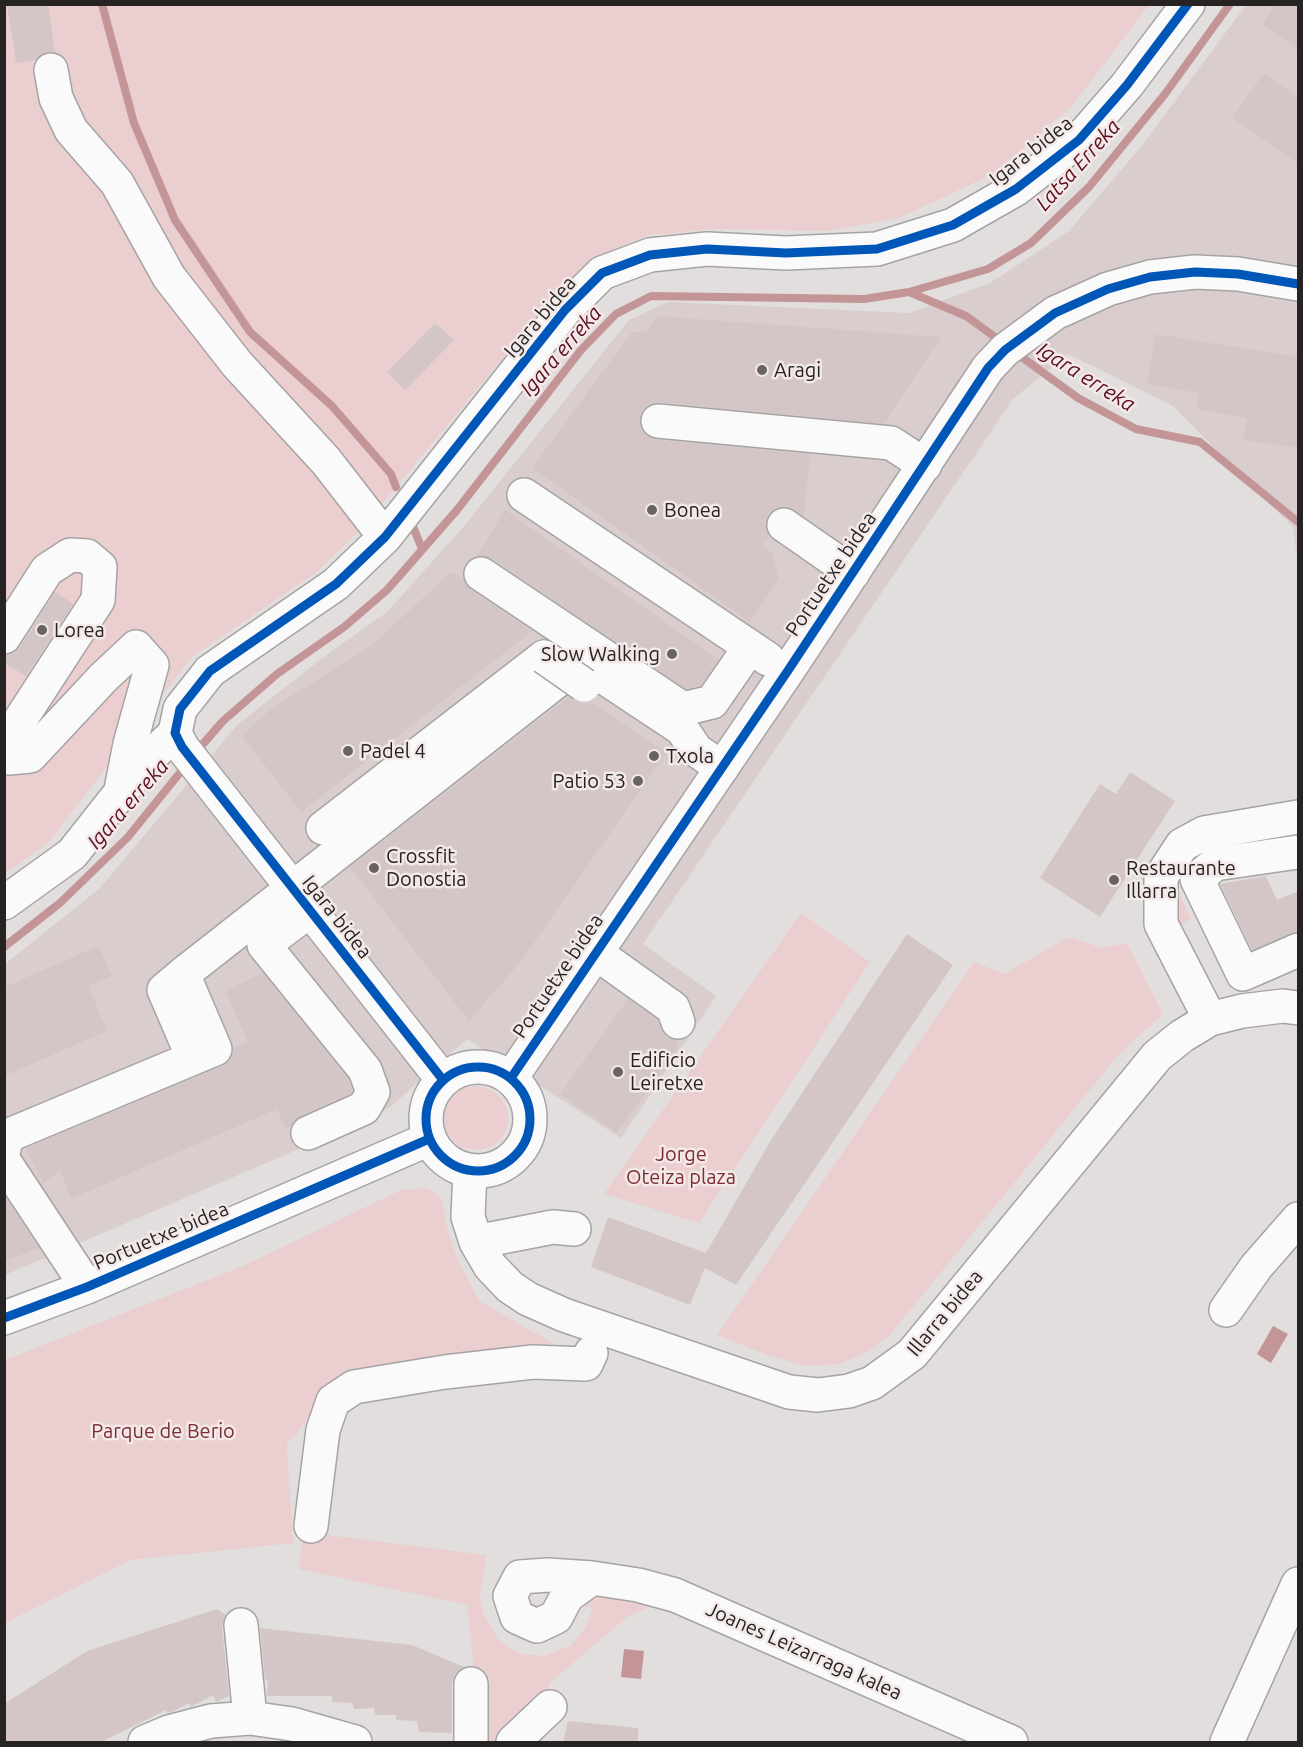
<!DOCTYPE html>
<style>
body{margin:0}
#map{position:relative;width:1303px;height:1747px;overflow:hidden;background:#e3dede;font-family:Ubuntu,sans-serif}
canvas{display:block}
.frame{position:absolute;inset:0;border:6px solid #272323;pointer-events:none}
</style>
<div id="map">
<canvas width="1303" height="1747"></canvas>
<div class="frame"></div>
</div>
<script>
const g = document.querySelector('canvas').getContext('2d');
g.lineJoin = 'round';
function fill(path, color) { g.fillStyle = color; g.fill(path, 'evenodd'); }
const poly = rows => new Path2D(rows.map(r => 'M' + r).join(''));
function trace(path, color, width, dash) { g.strokeStyle = color; g.lineWidth = width; g.lineCap = dash ? 'butt' : 'round'; g.setLineDash(dash || []); g.stroke(path); }
function label(font, color, halo, rows, align = 'center') {
  g.font = font + ' Ubuntu,sans-serif'; g.lineWidth = 5; g.setLineDash([]); g.textBaseline = 'middle'; g.strokeStyle = halo; g.fillStyle = color; for (const [text, x, y, turn = 0] of rows) {
    g.save(); g.translate(x, y); g.rotate((+turn || 0) * Math.PI / 180); g.textAlign = isNaN(turn) ? turn : align; if (halo) g.strokeText(text, 0, 0); g.fillText(text, 0, 0); g.restore();
  }
}
fill(poly([
 [1246,5,1298,5,1298,566,1293,527,1173,406,1068,354,1013,399,643,944,716,996,621,1138,467,1039,389,1108,285,1155,5,1275,5,964,99,889,238,724,329,653,387,612,465,525,629,320,668,302,909,313,990,283,1069,231,1140,148]
]), '#d9cdcd');
fill(poly([
 [5,5,1149,5,1072,106,993,174,899,218,827,231,718,229,648,235,592,258,507,353,361,529,318,571,192,657,48,843,5,874],
 [1177,888,1191,919,1174,928],
 [801,913,870,962,699,1223,604,1194],
 [1069,937,1102,948,1127,943,1163,1014,1119,1054,890,1335,869,1351,839,1364,806,1366,770,1356,717,1335,974,962,1004,974],
 '444 1118a32 32 0 1 1 64 0a32 32 0 1 1-64 0Z',
 [425,1188,436,1193,443,1203,446,1223,456,1256,479,1301,553,1343,347,1374,287,1444,293,1543,130,1560,5,1623,5,1360,243,1266,401,1190],
 [303,1532,486,1555,480,1596,484,1615,499,1641,521,1654,544,1656,570,1646,585,1629,593,1608,575,1604,585,1593,658,1600,652,1606,627,1617,549,1684,547,1695,504,1742,476,1742,477,1692,467,1605,299,1569]
]), '#ebcecf');
fill(poly([
 [1273,1326,1288,1334,1271,1363,1257,1354],
 [624,1649,644,1651,641,1679,621,1677]
]), '#c49597');
trace(poly([
 [102,4,134,123,175,220,250,332,332,406,391,474,396,487],
 [909,292,966,316,1002,342],
 [1016,353,1078,398,1136,429,1200,442,1298,522],
 [414,529,422,549],
 [196,752,223,721,277,674,344,627,387,590,457,510,581,350,616,314,651,296,864,299,909,292,988,269,1031,243,1089,187,1165,94,1230,4],
 [4,947,60,903,128,837,187,764]
]), '#c49597', 8);
fill(poly([
 [7,4,48,4,55,52,47,52,36,60,16,63],
 [1276,4,1299,4,1299,50,1262,24],
 [1264,73,1299,98,1299,164,1232,118],
 [657,316,941,337,884,424,660,402,650,404,642,411,639,420,641,429,648,437,656,440,810,454,804,516,786,506,777,508,769,514,765,523,769,535,762,545,772,553,779,579,750,622,532,468,632,332,646,332],
 [435,323,454,340,405,390,387,372],
 [1155,334,1299,357,1299,448,1243,440,1247,418,1196,409,1199,393,1147,384],
 [505,510,719,660,701,685,687,689,491,558,477,556],
 [451,572,463,578,471,590,532,631,301,812,242,736,271,709,372,645],
 [55,592,73,604,26,676,4,663,4,656,13,653,20,647],
 [569,697,582,704,592,702,666,753,522,960,469,1021,350,867],
 [1130,772,1175,801,1100,917,1040,878,1100,784,1116,794],
 [1266,876,1277,900,1299,891,1299,932,1252,950,1220,884],
 [907,934,953,965,736,1285,705,1268,690,1305,591,1267,608,1217,706,1253,771,1140],
 [99,946,112,976,88,986,107,1031,4,1076,4,987],
 [263,973,348,1079,352,1090,351,1093,300,1116,286,1129,277,1109,71,1199,60,1170,44,1183,25,1149,222,1066,230,1061,233,1048,248,1041,225,991],
 [628,999,657,1020,666,1037,679,1040,676,1050,617,1133,560,1094],
 [4,1196,39,1248,4,1261],
 [217,1609,226,1615,222,1627,229,1696,216,1702,213,1695,191,1707,189,1703,174,1711,167,1713,166,1710,99,1743,4,1743,4,1704,87,1651],
 [260,1628,412,1645,464,1667,455,1674,452,1683,452,1733,419,1732,417,1721,396,1720,396,1715,375,1715,374,1708,354,1709,352,1703,332,1702,332,1696,267,1696,268,1679,265,1680],
 [568,1721,638,1728,638,1743,563,1743]
]), '#d4c6c6');
const minor = poly([
 [51,70,56,98,71,130,117,183,169,277,237,364,326,461,385,537],
 [658,421,891,443,925,465],
 [524,495,768,659],
 [784,525,853,573],
 [481,574,683,709,712,702,750,647],
 [4,637,47,570,70,555,87,556,100,567,98,600,11,734,9,758,30,756,103,678,136,647,152,665,130,744,120,795],
 [323,828,544,657],
 [1298,852,1215,864,1197,879,1243,974,1298,950],
 [4,903,72,854,144,763,175,733],
 [596,953,673,1008,678,1022],
 [183,974,164,990,189,1048],
 [1210,1019,1161,924,1161,877,1182,845,1204,833,1298,817],
 '426 1119a52 52 0 1 1 104 0a52 52 0 1 1-104 0Z',
 [511,1078,787,672,988,368,1005,350,1055,313,1108,289,1150,277,1195,272,1238,274,1298,284],
 [443,1080,182,747,175,733,180,709,210,671,336,584,385,537,565,310,602,273,650,255,707,249,786,253,877,249,953,225,1016,189,1079,140,1127,85,1188,4],
 [308,1133,364,1108,373,1092,365,1070,264,945,309,911],
 [4,1149,7,1136,215,1049,183,974,581,662,682,729,696,750,722,768],
 [4,1161,87,1287],
 [470,1171,468,1217,476,1242,490,1266,510,1287,528,1299,564,1315,789,1392,818,1395,849,1391,872,1383,912,1354,1157,1056,1182,1036,1210,1019,1242,1011,1283,1006,1298,1008],
 [476,1242,553,1227,574,1229],
 [1226,1310,1256,1267,1298,1219],
 [4,1318,87,1287,429,1139],
 [311,1526,323,1430,333,1401,354,1387,445,1372,533,1362,586,1364,591,1353],
 [592,1578,567,1596,556,1617,537,1626,517,1617,510,1596,520,1577,548,1575,592,1578,638,1585,675,1595,1011,1742],
 [241,1625,250,1718],
 [145,1742,169,1732,211,1721,250,1718,292,1724,355,1742],
 [471,1742,471,1684],
 [513,1742,550,1707],
 [1227,1742,1298,1584]
]);
trace(minor, '#a6a3a3', 36);
trace(minor, '#fbfafa', 33);
const minorBridge = poly([
 [544,657,584,685]
]);
trace(minorBridge, '#a6a3a3', 36, []);
trace(minorBridge, '#fbfafa', 33);
trace(poly([
 '426 1119a52 52 0 1 1 104 0a52 52 0 1 1-104 0Z',
 [511,1078,787,672,988,368,1005,350,1055,313,1108,289,1150,277,1195,272,1238,274,1298,284],
 [443,1080,182,747,175,733,180,709,210,671,336,584,385,537,565,310,602,273,650,255,707,249,786,253,877,249,953,225,1016,189,1079,140,1127,85,1188,4],
 [4,1318,87,1287,429,1139]
]), '#0057b8', 9);
for (const [x, y, r, color] of [
 [762,370,6,"#696464"],
 [652,510,6,"#696464"],
 [42,630,6,"#696464"],
 [672,654,6,"#696464"],
 [348,751,6,"#696464"],
 [654,756,6,"#696464"],
 [638,781,6,"#696464"],
 [374,868,6,"#696464"],
 [1114,880,6,"#696464"],
 [618,1072,6,"#696464"]
]) { const dot = new Path2D(); dot.arc(x, y, r, 0, 2 * Math.PI); g.fillStyle = color; g.fill(dot); trace(dot, '#f3e9e9', 2); }
label('20px', '#272323', '#f3e9e9', [
 ["Igara bidea",1031,151,-38],
 ["Igara bidea",540,317,-50],
 ["Portuetxe bidea",831,574,-56],
 ["Igara bidea",337,917,52],
 ["Portuetxe bidea",558,976,-56],
 ["Portuetxe bidea",161,1236,-23],
 ["Illarra bidea",945,1313,-50],
 ["Joanes Leizarraga kalea",804,1651,24]
]);
label('20px', '#272323', '#f3e9e9', [
 ["Aragi",774,370],
 ["Bonea",664,510],
 ["Lorea",54,630],
 ["Slow Walking",660,654,"right"],
 ["Padel 4",360,751],
 ["Txola",666,756],
 ["Patio 53",626,781,"right"],
 ["Crossfit",386,856],
 ["Donostia",386,879],
 ["Restaurante",1126,868],
 ["Illarra",1126,891],
 ["Edificio",630,1060],
 ["Leiretxe",630,1083]
], 'left');
label('20px', '#7d2c35', '#f3e9e9', [
 ["Jorge",681,1154],
 ["Oteiza plaza",681,1177],
 ["Parque de Berio",163,1431]
]);
label('italic 21px', '#5e0d1d', '#f3e9e9', [
 ["Latsa Erreka",1078,165,-48],
 ["Igara erreka",561,351,-49],
 ["Igara erreka",1086,377,32],
 ["Igara erreka",128,804,-49]
]);
</script>
